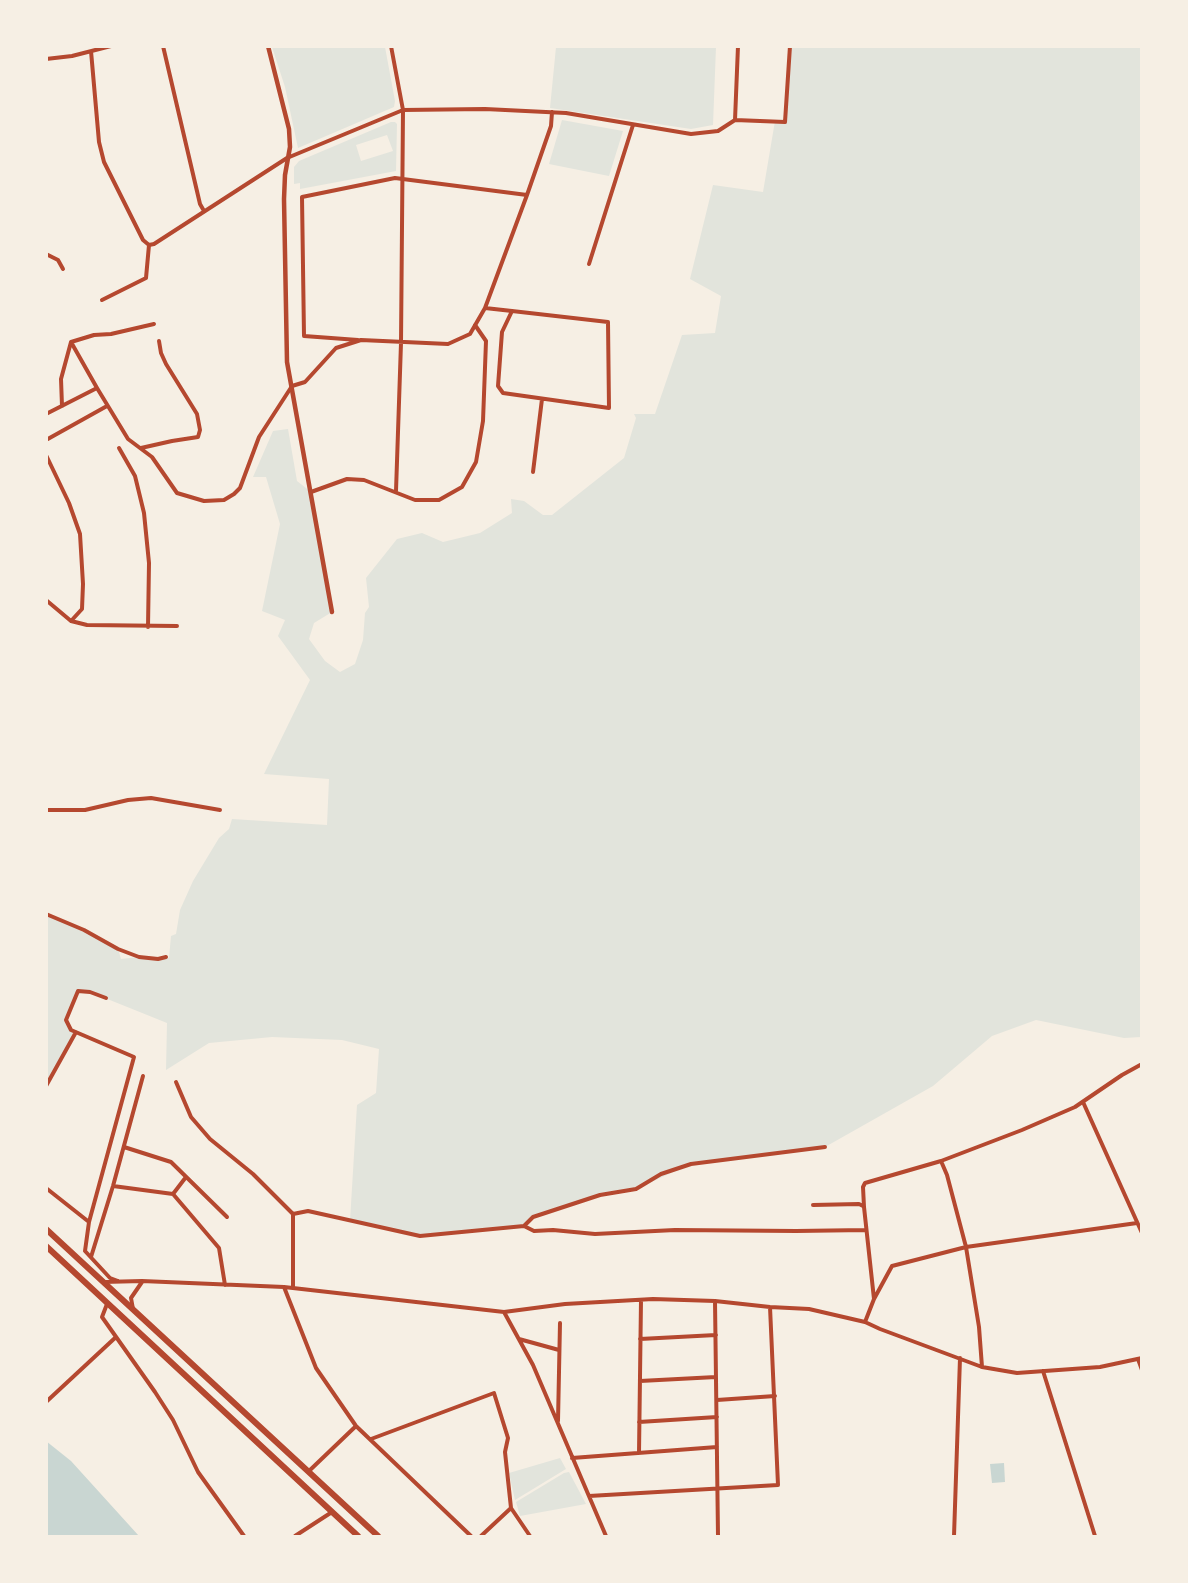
<!DOCTYPE html>
<style>
body{margin:0}
#map{position:relative;width:1188px;height:1583px;overflow:hidden;background:#f6efe4;font-family:Figtree,sans-serif}
canvas{display:block}
.frame{position:absolute;inset:0;border:48px solid #f6efe4;pointer-events:none}
</style>
<div id="map">
<canvas width="1188" height="1583"></canvas>
<div class="frame"></div>
</div>
<script>
const g = document.querySelector('canvas').getContext('2d');
g.lineJoin = 'round';
function fill(path, color) { g.fillStyle = color; g.fill(path, 'evenodd'); }
const poly = rows => new Path2D(rows.map(r => 'M' + r).join(''));
function trace(path, color, width, dash) { g.strokeStyle = color; g.lineWidth = width; g.lineCap = dash ? 'butt' : 'round'; g.setLineDash(dash || []); g.stroke(path); }
fill(poly([
 [272,47,385,47,395,101,394,107,298,148,285,87],
 [556,47,716,47,713,125,691,129,550,108],
 [790,47,1141,47,1141,1037,1124,1038,1036,1020,992,1036,933,1086,825,1147,691,1164,636,1189,600,1195,533,1217,524,1226,420,1236,350,1221,357,1105,376,1093,379,1049,342,1040,272,1037,209,1043,166,1070,167,1023,90,992,78,991,66,1020,71,1030,76,1032,47,1086,47,914,84,930,118,949,121,959,139,957,158,959,166,957,169,958,171,936,176,934,180,910,193,881,219,838,229,829,232,819,327,825,329,779,264,774,310,680,278,636,285,620,262,611,280,524,266,477,253,477,273,431,288,429,297,481,311,492,332,612,314,623,309,639,325,661,340,672,355,664,363,640,365,613,369,607,366,578,397,539,422,533,443,542,480,533,512,513,511,499,524,501,543,515,552,515,624,458,636,418,634,414,655,414,682,335,715,333,721,296,690,279,713,185,763,192,775,121,785,122],
 [562,120,623,131,609,176,549,164],
 [391,122,395,122,397,124,396,171,300,189,300,183,294,184,294,167,299,161],
 [387,135,393,151,361,161,356,145],
 [560,1458,566,1469,515,1500,509,1473],
 [569,1472,586,1504,520,1516,516,1502,564,1473]
]), '#e2e4dc');
fill(poly([
 [46,1441,71,1461,139,1536,47,1536],
 [1004,1463,1005,1482,992,1483,990,1464]
]), '#c9d6d2');
trace(poly([
 [163,46,200,204,204,211],
 [391,46,403,110,401,343,396,491],
 [91,51,99,142,104,162,143,240,149,245,146,278,102,300],
 [46,59,72,56,111,46],
 [735,120,738,46],
 [149,245,154,244,287,158,403,110,485,109,566,113,691,134,718,131,735,120,785,122,790,46],
 [46,254,58,260,63,269],
 [589,264,633,125],
 [485,308,512,311,608,322,609,408,503,393,498,386,502,332,512,311],
 [358,340,304,336,302,197,395,178,527,195],
 [97,388,128,439,152,457,177,493,204,501,224,500,234,494,240,488,259,437,292,386,305,382,336,348,361,340,448,344,470,334,485,308,527,195,551,126,552,112],
 [62,406,61,379,71,342,94,335,111,334,154,324],
 [46,414,97,388,71,342],
 [46,440,107,406],
 [119,448,135,476,144,513,149,563,148,627],
 [141,448,172,441,198,437,200,430,197,414,166,364,161,353,159,341],
 [46,455,69,503,80,534,83,584,82,609,71,621],
 [533,472,542,399],
 [311,492,347,479,364,480,415,500,439,500,462,487,476,462,483,421,486,341,475,325],
 [46,600,71,621,87,625,177,626],
 [46,810,85,810,128,800,151,798,220,810],
 [46,914,84,930,118,949,139,957,158,959,166,957],
 [106,998,90,992,78,991,66,1020,71,1030,134,1057,89,1222,85,1251,110,1278,118,1281],
 [176,1082,191,1117,210,1139,253,1174,293,1214,293,1288],
 [46,1086,76,1032],
 [1083,1102,1142,1233],
 [124,1147,171,1162,227,1217],
 [941,1161,947,1175,966,1247,979,1327,982,1367],
 [113,1186,173,1194,219,1248,225,1285],
 [46,1188,89,1222],
 [173,1194,186,1177],
 [813,1205,859,1204,863,1206],
 [293,1214,308,1211,420,1236,524,1226,534,1231,553,1230,595,1234,675,1230,796,1231,866,1230],
 [524,1226,533,1217,600,1195,636,1189,661,1174,691,1164,825,1147],
 [91,1257,113,1186,143,1076],
 [103,1282,142,1281,284,1287,504,1312,565,1304,653,1299,715,1301,770,1307,809,1309,865,1322,880,1329,982,1367,1017,1373,1100,1367,1142,1358],
 [284,1287,316,1368,356,1426,471,1536],
 [874,1299,864,1207,863,1187,865,1183,941,1161,1022,1130,1075,1107,1122,1075,1142,1064],
 [715,1301,718,1536],
 [107,1304,102,1317,155,1392,173,1420,198,1472,244,1536],
 [133,1309,131,1298,142,1282],
 [504,1312,533,1365,606,1536],
 [865,1322,874,1299,892,1266,966,1247,1137,1223],
 [519,1339,559,1350],
 [640,1339,716,1335],
 [1138,1359,1142,1370],
 [1043,1371,1095,1536],
 [640,1381,716,1377],
 [717,1400,775,1396],
 [46,1402,116,1337],
 [558,1421,560,1323],
 [639,1422,717,1417],
 [371,1439,494,1393,508,1438,505,1452,511,1508,530,1536],
 [639,1453,641,1300],
 [572,1458,717,1447],
 [309,1471,356,1426],
 [589,1496,778,1485,770,1307],
 [295,1536,332,1512],
 [481,1536,511,1508],
 [954,1536,960,1358]
]), '#b5482f', 4);
trace(poly([
 [268,46,289,129,290,147,285,175,284,199,287,362,332,612]
]), '#b5482f', 4.5);
trace(poly([
 [46,1229,378,1536],
 [46,1246,358,1536]
]), '#b5482f', 6);
</script>
